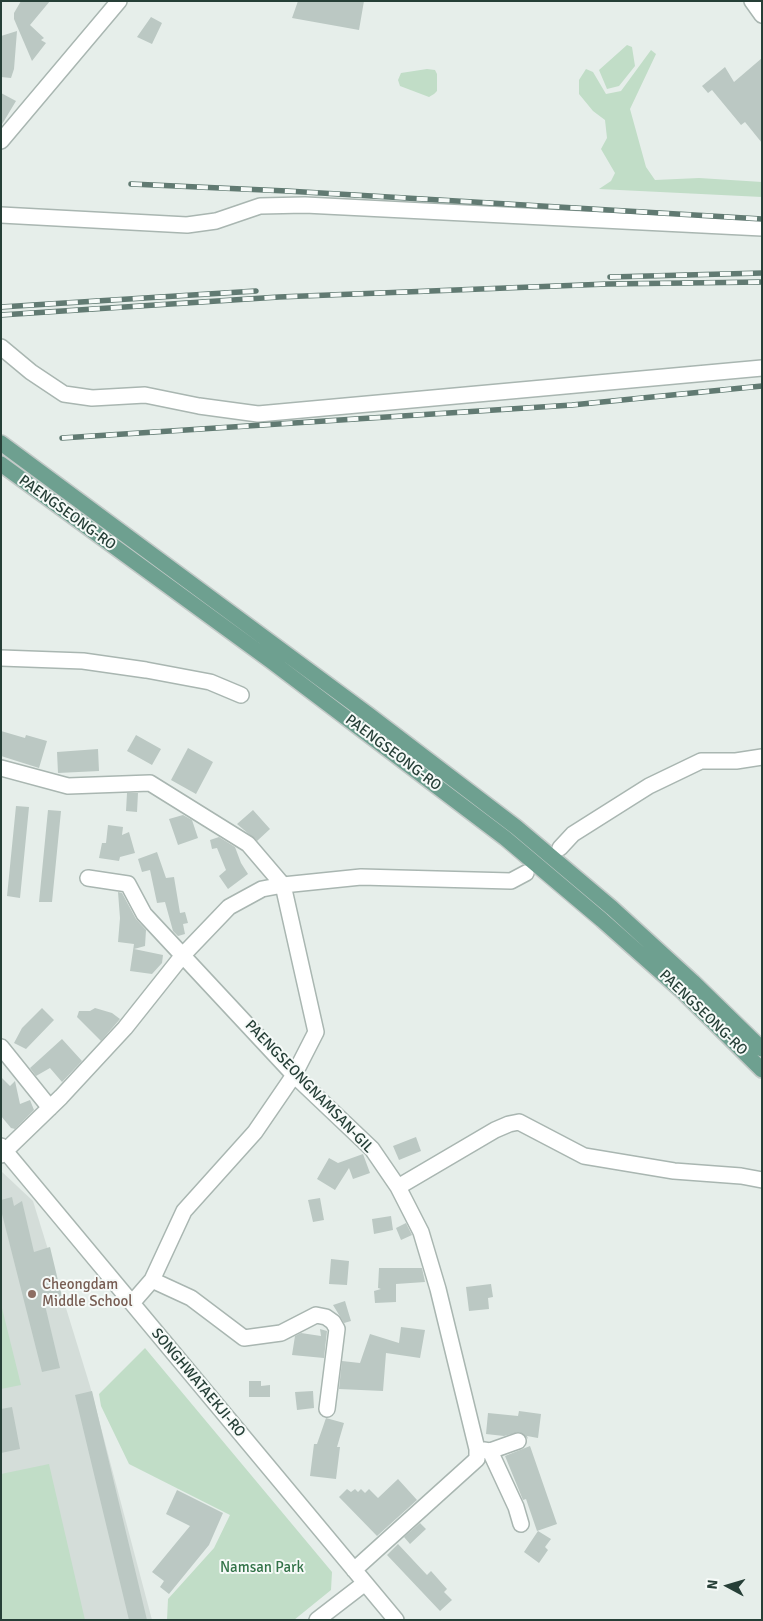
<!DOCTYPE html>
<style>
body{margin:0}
#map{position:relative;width:763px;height:1621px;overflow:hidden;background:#e6eeea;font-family:Signika,sans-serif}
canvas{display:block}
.frame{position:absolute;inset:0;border:2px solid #263f37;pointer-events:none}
.north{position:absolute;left:703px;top:1561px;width:50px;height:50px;-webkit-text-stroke:4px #f6faf8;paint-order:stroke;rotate:276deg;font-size:14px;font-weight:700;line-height:20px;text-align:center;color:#263f37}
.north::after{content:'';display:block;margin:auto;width:18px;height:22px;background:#263f37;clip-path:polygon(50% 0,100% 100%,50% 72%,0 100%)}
</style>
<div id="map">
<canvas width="763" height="1621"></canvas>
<div class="frame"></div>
<div class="north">N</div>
</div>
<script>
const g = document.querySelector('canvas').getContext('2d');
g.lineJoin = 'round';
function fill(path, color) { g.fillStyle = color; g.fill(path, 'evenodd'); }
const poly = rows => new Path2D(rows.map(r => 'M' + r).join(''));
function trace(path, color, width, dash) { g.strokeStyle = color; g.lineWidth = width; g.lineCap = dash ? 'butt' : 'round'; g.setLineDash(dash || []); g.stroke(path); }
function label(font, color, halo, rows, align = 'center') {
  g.font = font + ' Signika,sans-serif'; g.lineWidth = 4; g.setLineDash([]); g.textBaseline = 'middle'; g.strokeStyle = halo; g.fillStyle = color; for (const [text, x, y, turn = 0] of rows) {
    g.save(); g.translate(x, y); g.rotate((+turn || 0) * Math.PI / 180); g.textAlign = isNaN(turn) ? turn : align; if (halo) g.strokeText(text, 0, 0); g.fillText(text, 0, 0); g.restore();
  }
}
fill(poly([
 [1,1171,33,1201,90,1386,152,1620,1,1620]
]), '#d4ddd9');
fill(poly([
 [627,45,632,47,635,66,619,86,607,89,599,70],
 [651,50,656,54,630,109,646,167,655,180,699,178,762,182,762,197,599,189,611,181,615,173,601,149,607,138,605,120,593,111,579,94,579,80,586,69,593,72,606,94,621,91],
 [427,69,435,70,437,74,437,91,434,94,429,97,400,86,398,80,401,73],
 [1,1304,21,1385,1,1389],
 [145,1348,332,1572,331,1590,294,1620,167,1620,168,1599,214,1548,230,1515,129,1464,101,1406,99,1394],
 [49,1464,85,1620,1,1620,1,1474]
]), '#c1ddc7');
fill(poly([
 [21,1,50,1,30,25,44,38,41,40,46,43,32,61,14,19,14,13],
 [298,1,364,1,359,30,292,18],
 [151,17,162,23,152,44,137,37],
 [17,31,14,69,11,78,1,77,1,36],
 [762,58,762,143,745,122,741,125,712,90,708,93,702,86,725,67,734,82],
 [1,93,16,101,1,126],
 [1,731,25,738,26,735,47,741,39,768,1,756],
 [136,735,161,749,152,765,127,751],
 [188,748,213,762,196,794,171,780],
 [98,749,99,771,58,773,57,752],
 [127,793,138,793,137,812,126,811],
 [16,806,29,807,20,898,7,896],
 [48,810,61,811,52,902,39,902],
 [253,810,270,829,257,841,237,824],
 [183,815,192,820,198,838,178,845,169,819],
 [108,825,123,827,122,835,129,832,135,853,120,857,119,861,99,858,102,843,106,843],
 [219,837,235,847,241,863,248,874,228,889,219,876,226,870,217,848,212,849,210,840],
 [157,852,166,878,174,877,180,913,185,912,188,923,183,924,185,934,178,936,173,931,165,902,157,903,150,870,142,872,138,859],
 [118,892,122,893,136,919,146,930,145,946,134,949,163,955,162,963,152,974,130,971,134,944,118,942,120,918],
 [42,1008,54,1020,26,1049,14,1043,22,1028],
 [95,1008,112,1013,120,1019,101,1041,77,1017,79,1011,90,1011],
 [62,1039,82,1061,62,1082,50,1068,36,1076,30,1068],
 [1,1077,10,1086,15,1081,20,1104,30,1100,34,1110,15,1129,11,1128,1,1116],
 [416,1137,421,1151,399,1160,393,1146],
 [363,1154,370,1173,353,1179,349,1168,335,1190,317,1179,329,1158,338,1163],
 [12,1197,14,1206,22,1201,34,1252,50,1247,62,1297,44,1301,60,1368,42,1372,1,1210,1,1200],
 [320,1198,324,1220,313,1222,308,1200],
 [391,1216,393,1230,374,1234,372,1219],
 [406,1223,412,1235,401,1240,396,1228],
 [331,1259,349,1261,347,1285,329,1284],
 [379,1268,422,1268,425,1282,396,1284,396,1302,375,1303,374,1291,381,1289,378,1288],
 [491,1284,493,1297,488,1298,489,1309,469,1311,466,1287],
 [345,1301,351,1321,344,1323,333,1305],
 [401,1327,425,1330,420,1358,386,1353,383,1391,339,1389,342,1361,360,1363,370,1334,399,1343],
 [320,1329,327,1331,324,1358,292,1355,295,1336,301,1333,321,1336],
 [249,1381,261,1381,261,1386,270,1385,270,1397,249,1397],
 [92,1391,137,1578,147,1620,129,1620,75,1395],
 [313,1391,314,1408,297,1410,295,1392],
 [12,1407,20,1449,1,1453,1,1409],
 [519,1411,541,1414,538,1438,527,1436,528,1439,527,1438,519,1432,504,1436,486,1434,488,1413,518,1416],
 [326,1418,344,1423,337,1447,340,1447,336,1479,310,1476,314,1444,317,1444],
 [530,1446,557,1524,537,1531,526,1499,523,1500,505,1456],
 [398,1479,417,1500,377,1536,339,1497,347,1489,351,1492,355,1489,358,1492,361,1489,365,1493,369,1489,378,1498],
 [177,1490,223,1513,209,1545,169,1594,160,1587,164,1581,152,1572,190,1526,166,1514],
 [420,1523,426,1529,410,1544,404,1537],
 [538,1531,551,1539,545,1547,548,1550,539,1563,524,1552],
 [398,1544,427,1575,431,1571,447,1589,444,1592,452,1600,440,1611,387,1555]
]), '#bbc8c3');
const minor = poly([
 [752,1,762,15],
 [1,141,119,1],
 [1,215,187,225,216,221,260,206,305,205,762,228],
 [1,347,31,372,64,394,92,398,145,395,199,406,258,414,762,368],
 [1,658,83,661,146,670,210,682,241,695],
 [1,768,68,786,150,783,248,844,283,885,316,1032,294,1075,255,1132,184,1211,152,1280,132,1303],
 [560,848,573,834,649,786,701,761,736,761,762,757],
 [88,878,128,884,144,914,294,1075,372,1149,398,1187,421,1232,438,1289,477,1449,477,1459,354,1570],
 [1,1047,50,1108],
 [1,1146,396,1620],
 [1,1155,61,1097,125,1028,183,955,229,907,262,889,283,885,361,877,511,881,526,873],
 [398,1187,495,1130,509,1124,519,1122,584,1156,674,1171,741,1176,762,1180],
 [152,1280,191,1298,244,1338,281,1333,316,1315,326,1317,333,1322,337,1329,327,1409],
 [477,1449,490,1451,516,1507,521,1524],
 [490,1451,518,1441],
 [317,1620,365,1583]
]);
const major = poly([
 [1,443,369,715,516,827,612,908,693,982,762,1049],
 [1,464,271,661,505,838,602,920,683,992,762,1070]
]);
trace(minor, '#a9b6b1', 18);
trace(major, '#c2c9c7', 18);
trace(minor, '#fff', 15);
trace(major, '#6ea090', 15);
const rail = poly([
 [131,184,287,191,762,219],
 [610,277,762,273],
 [1,307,256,291],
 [1,315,279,297,607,284,762,282],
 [62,438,572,405,762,386]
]);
trace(rail, '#617a72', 5.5);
trace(rail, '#f6faf8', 4, [11]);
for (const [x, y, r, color] of [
 [32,1294,5,"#8d6e63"]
]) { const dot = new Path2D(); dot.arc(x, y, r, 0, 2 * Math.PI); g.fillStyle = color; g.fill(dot); trace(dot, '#f6faf8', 2); }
label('15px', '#263f37', '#f6faf8', [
 ["PAENGSEONG-RO",67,513,36],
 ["PAENGSEONG-RO",393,753,37],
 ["PAENGSEONG-RO",703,1013,44],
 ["PAENGSEONGNAMSAN-GIL",309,1087,46],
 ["SONGHWATAEKJI-RO",198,1383,50]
]);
label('15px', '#785e54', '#f6faf8', [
 ["Cheongdam",42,1285],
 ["Middle School",42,1302]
], 'left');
label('15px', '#337348', '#f6faf8', [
 ["Namsan Park",262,1568]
]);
</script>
